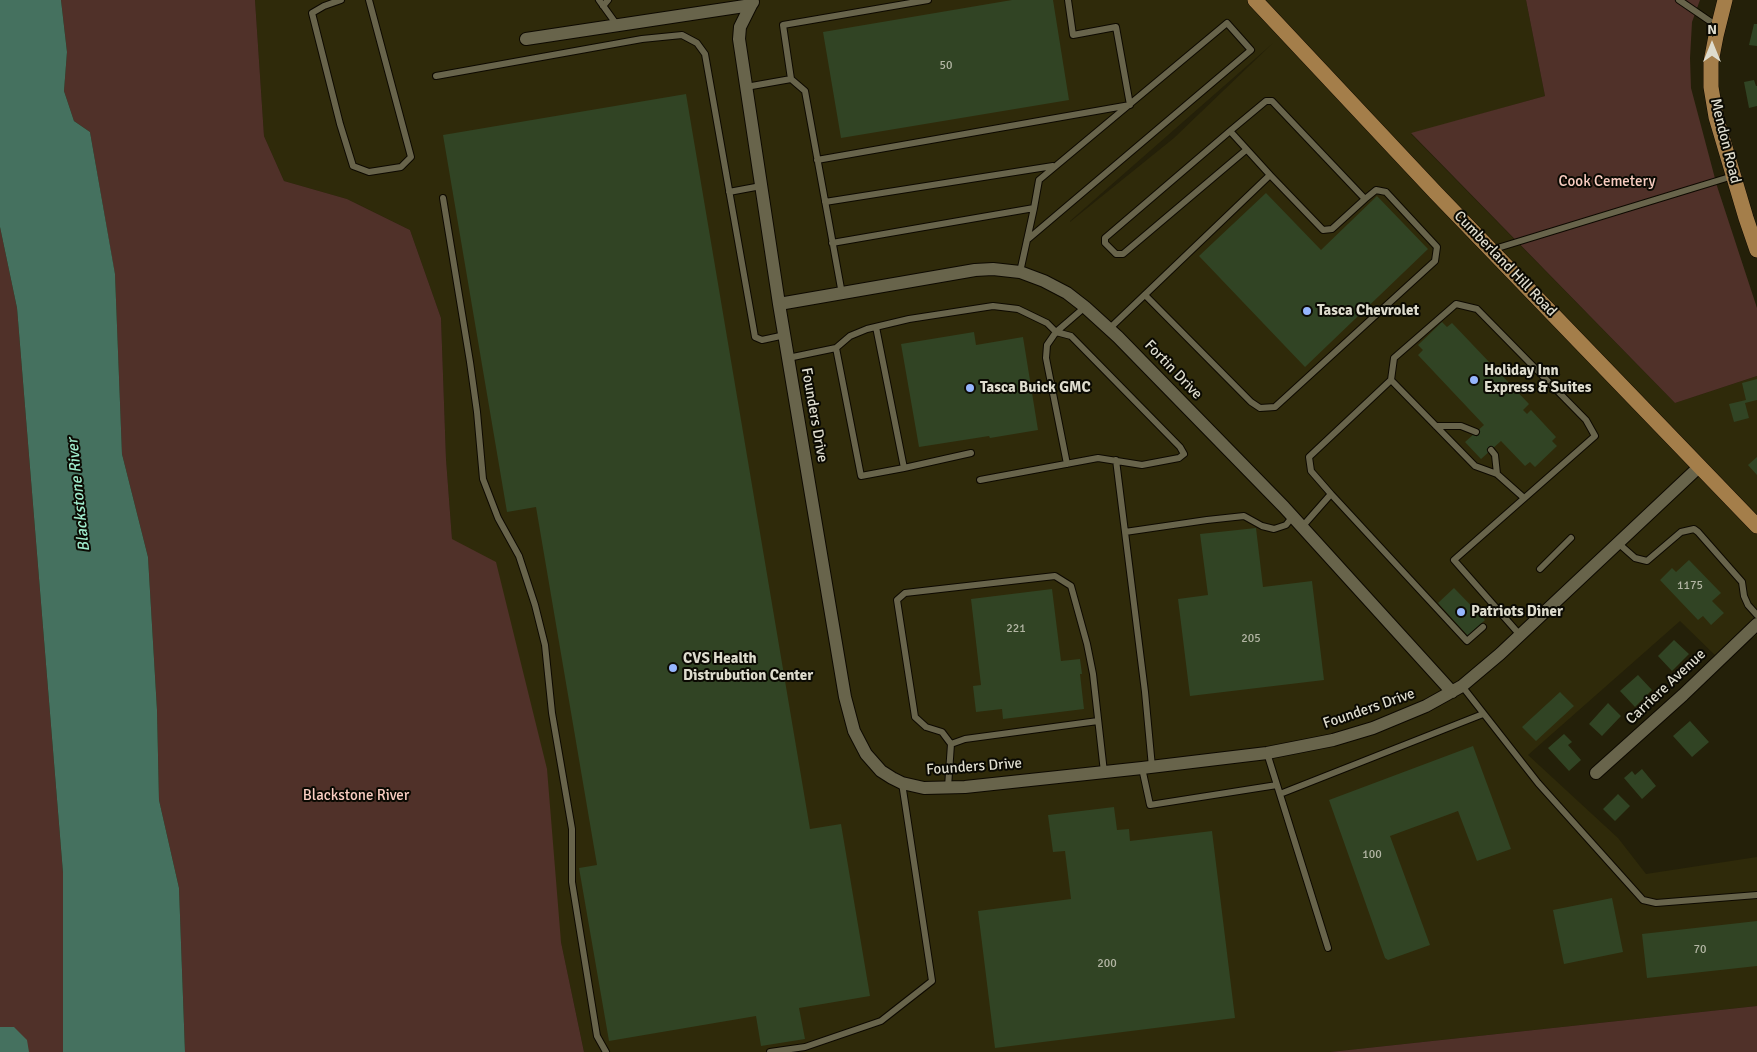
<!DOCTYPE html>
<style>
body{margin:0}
#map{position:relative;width:1757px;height:1052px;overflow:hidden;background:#242009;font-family:Signika,sans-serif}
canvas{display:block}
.north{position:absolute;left:1687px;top:20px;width:50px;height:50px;-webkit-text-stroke:4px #0b0a03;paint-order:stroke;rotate:0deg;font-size:14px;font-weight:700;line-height:20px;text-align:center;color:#dedcce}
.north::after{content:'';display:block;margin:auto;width:18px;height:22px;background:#dedcce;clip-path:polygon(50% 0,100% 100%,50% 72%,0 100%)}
</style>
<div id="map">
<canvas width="1757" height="1052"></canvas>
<div class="north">N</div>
</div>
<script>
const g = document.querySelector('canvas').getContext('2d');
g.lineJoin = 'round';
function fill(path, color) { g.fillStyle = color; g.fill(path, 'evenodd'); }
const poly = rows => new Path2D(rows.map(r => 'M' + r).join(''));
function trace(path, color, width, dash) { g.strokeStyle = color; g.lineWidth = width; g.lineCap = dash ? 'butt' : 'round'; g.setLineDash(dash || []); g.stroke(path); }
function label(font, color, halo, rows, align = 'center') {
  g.font = font + ' Signika,sans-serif'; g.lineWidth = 4; g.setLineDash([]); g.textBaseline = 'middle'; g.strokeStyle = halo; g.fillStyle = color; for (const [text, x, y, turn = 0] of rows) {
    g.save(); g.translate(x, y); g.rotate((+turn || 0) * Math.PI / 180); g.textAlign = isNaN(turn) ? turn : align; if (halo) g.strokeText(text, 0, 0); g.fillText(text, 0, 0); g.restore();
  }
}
fill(poly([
 [255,0,1526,0,1545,96,1411,134,1675,403,1757,376,1757,635,1721,661,1680,621,1528,755,1618,838,1646,874,1757,857,1757,1006,1330,1052,584,1052,561,942,452,539,446,459,441,318,410,230,347,199,284,181,264,136],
 [1273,43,1174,138,1070,222,1070,221]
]), '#2f2a0a');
fill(poly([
 [61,0,255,0,264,136,284,181,347,199,410,230,441,318,446,459,452,539,496,562,547,769,561,942,584,1052,185,1052,179,888,159,800,157,710,148,557,122,454,115,275,90,132,74,121,64,91,67,52],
 [1526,0,1700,0,1692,22,1690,58,1691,88,1717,186,1757,308,1757,376,1675,403,1411,133,1545,96],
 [0,227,17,308,63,873,63,1052,0,1052],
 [1757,1006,1757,1052,1330,1052]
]), '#503129');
fill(poly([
 [0,0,61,0,67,52,64,91,74,121,90,132,115,274,122,454,148,557,157,710,159,800,179,888,185,1052,63,1052,63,873,17,308,0,227],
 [0,1027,14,1027,27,1040,29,1052,0,1052]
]), '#45715f');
fill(poly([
 [1012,0,1053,0,1069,100,841,138,823,32],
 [1754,24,1757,24,1757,46,1749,45],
 [1754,80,1756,86,1757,86,1757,106,1749,108,1744,82],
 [686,94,810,829,841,824,870,996,799,1008,805,1039,761,1046,756,1016,609,1041,579,868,597,865,536,507,507,512,443,135],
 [1266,193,1321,250,1377,196,1428,249,1305,367,1199,256],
 [1442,322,1447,327,1452,323,1529,404,1523,410,1527,414,1531,410,1556,437,1552,441,1557,446,1535,467,1530,462,1525,466,1501,441,1481,459,1465,442,1484,425,1418,355,1423,350,1418,345],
 [974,332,976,345,1023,337,1038,430,990,438,989,436,919,447,901,344],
 [1757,379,1757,400,1745,403,1749,418,1734,422,1729,404,1746,400,1742,383],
 [1757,457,1757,475,1748,465],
 [1256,528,1263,587,1312,581,1324,680,1190,696,1178,599,1208,595,1200,534],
 [1689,560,1721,593,1712,601,1724,613,1711,625,1703,616,1698,620,1660,580,1672,568,1676,572],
 [1454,588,1485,620,1468,636,1438,603],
 [1052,589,1061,661,1080,659,1082,674,1080,674,1084,709,1003,719,1002,709,976,712,973,686,981,685,971,599],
 [1674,640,1689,654,1672,671,1658,656],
 [1638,675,1652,690,1635,707,1620,691],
 [1560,692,1574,706,1536,741,1522,727],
 [1608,703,1621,716,1602,736,1589,724],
 [1690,721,1709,742,1692,757,1673,736],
 [1564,734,1572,742,1568,745,1581,760,1569,771,1548,748],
 [1473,746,1511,849,1477,861,1458,811,1390,836,1430,945,1388,960,1385,958,1329,800],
 [1642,769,1656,786,1642,799,1624,778,1632,771,1635,775],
 [1618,794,1630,806,1615,821,1603,809],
 [1114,807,1117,830,1129,829,1130,841,1212,831,1235,1018,995,1048,978,911,1071,899,1065,851,1053,852,1048,815],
 [1612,898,1623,952,1564,964,1553,910],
 [1757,921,1757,966,1647,978,1642,934]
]), '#314424');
const lane = poly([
 [341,0,324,6,312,13,340,124,353,166,369,172,401,167,411,157,369,0],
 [599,0,617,25],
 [1679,0,1717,26],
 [603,6,608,0],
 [436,76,642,39,682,35,697,43,705,54,755,337,762,340,785,335],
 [791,79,783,25,928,0],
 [746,87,791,79,805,91,842,294],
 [1230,131,1266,101,1272,101,1365,199,1332,229,1323,230,1270,175],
 [817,160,1130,105,1116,27,1073,35,1068,0],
 [729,192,761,186],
 [443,198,470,362,477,412,483,479,498,518,519,556,535,605,545,645,552,713,572,829,572,882,597,1036,606,1052],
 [825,202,1053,166],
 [1027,240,1251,50,1227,23,1039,180,1034,208],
 [832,243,1034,208,1020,272],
 [1491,250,1733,176],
 [1145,295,1251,402,1260,408,1275,407,1435,261,1437,247,1386,192,1376,190,1365,199],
 [1109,329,1270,175,1230,131,1105,238,1105,243,1116,254,1123,254,1246,150],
 [836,348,861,476,904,468,876,327],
 [788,358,836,348,850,336,867,329,909,319,993,306,1018,309,1047,323,1056,332,1071,336,1180,447,1184,454,1179,458,1142,465,1098,458,980,480],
 [1391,380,1475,466,1497,474,1524,498],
 [1436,426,1461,426,1476,432],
 [1491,450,1495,455,1497,474],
 [1116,460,1145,692,1152,767],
 [1067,464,1046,358,1047,345,1056,332,1085,307],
 [904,468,971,453],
 [1331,494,1467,641,1483,627],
 [1302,527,1331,494,1311,471,1309,457,1391,380,1394,358,1456,304,1477,309,1586,420,1595,436,1454,560,1520,635],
 [1125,532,1207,520,1244,516,1262,526,1274,529,1286,525,1293,516],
 [1618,543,1635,558,1647,561,1681,532,1694,529,1698,532,1742,582,1744,596,1748,605,1757,615],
 [1540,569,1571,538],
 [1462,686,1538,783,1643,900,1656,903,1757,895],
 [951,744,965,739,1098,721],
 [1267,753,1328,948],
 [1142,768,1150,805,1277,785],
 [948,787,951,744,942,732,926,727,915,717,897,600,905,593,1055,576,1071,586,1087,644,1093,674,1104,772],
 [1280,794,1483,714],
 [770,1052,805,1047,881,1021,932,981,902,783]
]);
const street = poly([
 [751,5,740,27,739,39,779,304,845,697,854,731,866,754,881,771,892,778,902,783,924,788,965,787,1142,768,1267,753,1333,740,1373,728,1426,706,1462,686,1500,654,1700,466],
 [526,39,751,5,753,2],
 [779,304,975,270,993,269,1020,272,1044,281,1067,293,1085,307,1118,337,1284,507,1452,692],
 [1596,773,1683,695,1757,624]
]);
const primary = poly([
 [1255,0,1435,192,1757,526],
 [1725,0,1716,36,1711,62,1711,87,1716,117,1746,218,1757,250]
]);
trace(lane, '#0d0900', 8);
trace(street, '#0d0900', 14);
trace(primary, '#0d0900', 16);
trace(lane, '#68644b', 6);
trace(street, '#68644b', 12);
trace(primary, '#a47e4a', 15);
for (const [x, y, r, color] of [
 [1307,311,5,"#96b6fd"],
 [1474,380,5,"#96b6fd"],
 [970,388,5,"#96b6fd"],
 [1461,612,5,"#96b6fd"],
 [673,668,5,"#96b6fd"]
]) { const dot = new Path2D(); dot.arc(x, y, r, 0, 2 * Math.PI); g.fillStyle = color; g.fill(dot); trace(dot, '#0b0a03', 2); }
label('12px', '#b3b6a4', null, [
 ["50",946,66],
 ["1175",1690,586],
 ["221",1016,629],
 ["205",1251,639],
 ["100",1372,855],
 ["70",1700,950],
 ["200",1107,964]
]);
label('15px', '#dedcce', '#0b0a03', [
 ["Mendon Road",1725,141,76],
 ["Cumberland Hill Road",1505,264,46],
 ["Fortin Drive",1173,370,46],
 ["Founders Drive",814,415,80],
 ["Carriere Avenue",1666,687,-43],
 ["Founders Drive",1369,709,-19],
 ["Founders Drive",974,767,-4]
]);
label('15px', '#facec2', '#0b0a03', [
 ["Cook Cemetery",1607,182],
 ["Blackstone River",356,796]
]);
label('bold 15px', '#dedcce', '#0b0a03', [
 ["Tasca Chevrolet",1317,311],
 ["Holiday Inn",1484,371],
 ["Express & Suites",1484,388],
 ["Tasca Buick GMC",980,388],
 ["Patriots Diner",1471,612],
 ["CVS Health",683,659],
 ["Distrubution Center",683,676]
], 'left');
label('italic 16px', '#a0eccd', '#0b0a03', [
 ["Blackstone River",79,495,-96]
]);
</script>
